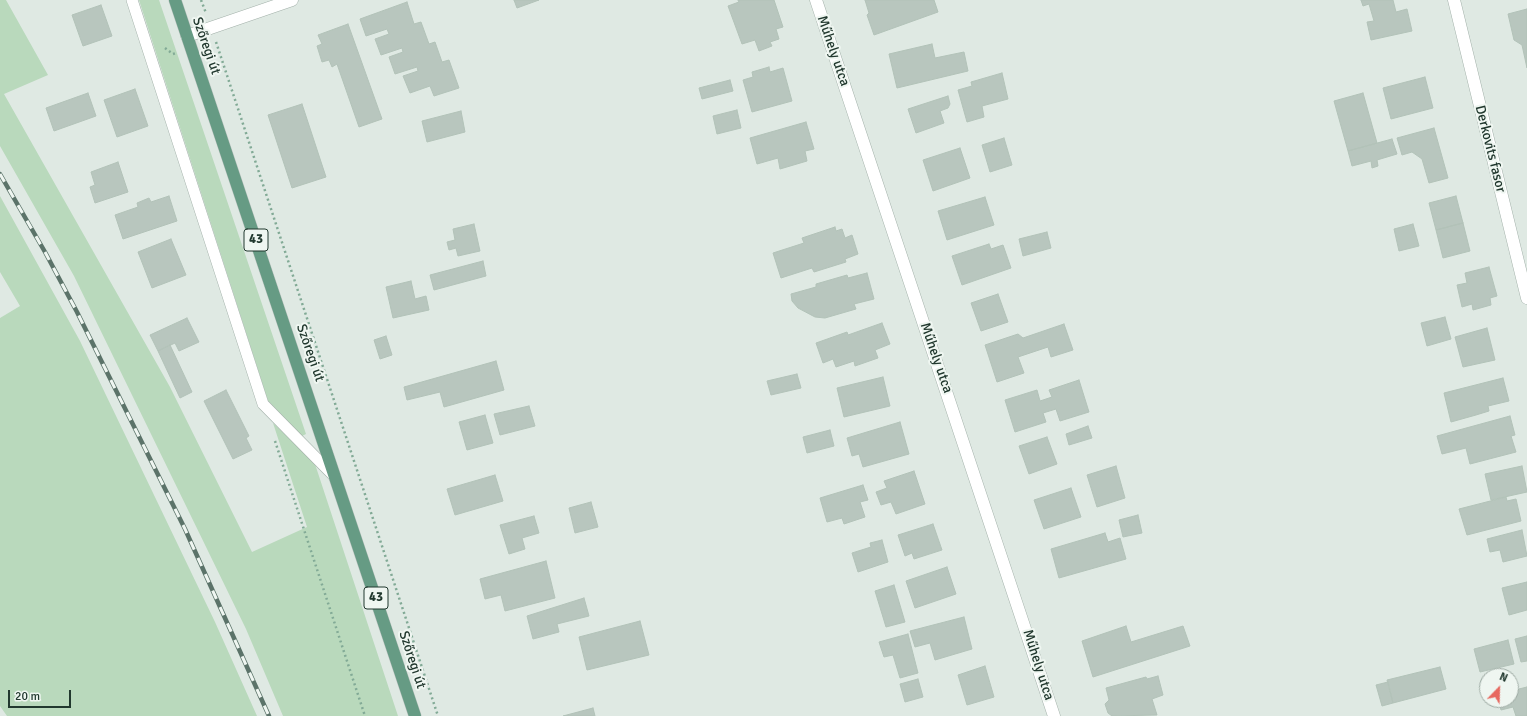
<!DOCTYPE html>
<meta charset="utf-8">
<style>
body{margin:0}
#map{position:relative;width:1527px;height:716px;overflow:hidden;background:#dfe9e3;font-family:Signika,sans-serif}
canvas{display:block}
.north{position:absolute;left:1479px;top:668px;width:40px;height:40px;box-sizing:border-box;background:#eff6f1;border:1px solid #9daaa3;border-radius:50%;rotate:23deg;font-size:11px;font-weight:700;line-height:16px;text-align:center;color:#21382e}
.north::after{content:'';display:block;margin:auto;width:14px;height:18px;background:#e7685f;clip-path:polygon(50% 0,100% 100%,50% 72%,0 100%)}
.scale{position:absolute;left:8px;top:690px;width:63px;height:18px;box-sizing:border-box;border:2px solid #21382e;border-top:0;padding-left:5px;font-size:12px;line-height:14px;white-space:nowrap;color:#21382e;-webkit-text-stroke:3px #eff6f1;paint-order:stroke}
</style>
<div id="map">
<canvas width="1527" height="716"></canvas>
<div class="north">N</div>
<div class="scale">20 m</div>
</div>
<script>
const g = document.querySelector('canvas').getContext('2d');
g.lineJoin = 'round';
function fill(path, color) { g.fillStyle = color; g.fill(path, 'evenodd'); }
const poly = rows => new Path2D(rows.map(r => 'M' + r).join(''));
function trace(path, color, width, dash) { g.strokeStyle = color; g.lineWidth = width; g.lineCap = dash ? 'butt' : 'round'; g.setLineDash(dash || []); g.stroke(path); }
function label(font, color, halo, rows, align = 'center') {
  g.font = font + ' Signika,sans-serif'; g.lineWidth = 4; g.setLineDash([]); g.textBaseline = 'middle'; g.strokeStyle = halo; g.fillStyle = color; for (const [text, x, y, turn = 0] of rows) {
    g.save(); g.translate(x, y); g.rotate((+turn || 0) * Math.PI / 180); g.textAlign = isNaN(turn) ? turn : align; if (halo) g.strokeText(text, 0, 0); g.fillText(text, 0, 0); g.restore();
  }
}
fill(poly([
 [0,0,6,0,48,75,4,94,170,387,252,552,307,527,273,423,314,461,398,716,283,716,246,629,74,276,0,146],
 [139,0,159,0,306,434,302,436,268,401],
 [0,196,80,341,215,622,257,716,7,716,0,706,0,318,20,306,0,272]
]), '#b9d9bc');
const building = poly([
 [514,0,539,0,517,8,514,0],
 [738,0,774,0,783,27,776,29,779,39,770,42,772,46,759,51,755,40,742,44,728,6,739,2,738,0],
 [865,0,934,0,938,12,874,35,867,15,869,13,865,0],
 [1361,0,1393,0,1396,12,1407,9,1412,31,1371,40,1367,22,1374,21,1369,4,1363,6,1361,0],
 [407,2,414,24,421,22,429,44,435,42,442,62,449,60,459,88,434,96,430,86,410,93,403,76,418,71,417,67,395,74,389,57,403,52,402,48,381,55,375,39,389,34,387,29,366,36,360,19,407,2],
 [101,5,112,36,83,46,72,15,101,5],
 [1527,9,1527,68,1522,45,1514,40,1508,14,1527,9],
 [348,24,382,119,359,127,337,64,332,67,329,60,322,62,317,46,322,44,318,35,348,24],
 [932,44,935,58,964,52,968,71,897,88,889,54,932,44],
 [769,67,770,72,783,68,792,101,752,112,743,80,753,77,752,72,769,67],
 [1002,73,1008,99,982,106,984,117,967,122,958,90,972,86,971,82,1002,73],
 [1425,77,1433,108,1391,119,1383,88,1425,77],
 [730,80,733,91,702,99,699,88,730,80],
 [135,89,148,126,117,137,104,100,135,89],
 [88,93,96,116,54,131,46,108,88,93],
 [1363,93,1377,143,1348,151,1334,101,1363,93],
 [948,96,950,104,948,108,940,111,944,123,916,133,908,109,948,96],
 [302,104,326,177,292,188,268,115,302,104],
 [737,110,741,128,717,134,713,116,737,110],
 [461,111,465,132,427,142,422,121,461,111],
 [806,122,814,149,805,151,807,161,780,169,778,158,757,164,750,138,806,122],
 [1434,128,1448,178,1429,183,1422,159,1412,152,1402,155,1397,138,1434,128],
 [1004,138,1012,165,990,172,982,145,1004,138],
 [1392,139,1397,154,1377,160,1378,166,1372,168,1371,161,1352,166,1348,151,1392,139],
 [960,148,970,178,933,191,923,160,960,148],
 [118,162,128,192,95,203,90,187,95,185,91,172,118,162],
 [169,196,177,221,123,239,115,215,138,207,137,203,149,198,151,202,169,196],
 [1456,196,1463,223,1436,230,1429,203,1456,196],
 [985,197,994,225,947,240,938,211,985,197],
 [1463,223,1470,251,1443,258,1436,230,1463,223],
 [474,224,480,251,458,256,456,248,449,250,447,242,455,240,453,229,474,224],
 [1413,224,1419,246,1399,251,1394,229,1413,224],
 [835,227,836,231,842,229,845,238,852,235,858,254,845,259,846,262,814,272,812,268,781,278,773,253,804,243,802,238,835,227],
 [1047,232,1051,248,1023,256,1019,239,1047,232],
 [171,239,186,275,152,288,138,252,171,239],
 [989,244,991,249,1003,245,1011,268,962,285,952,256,989,244],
 [483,261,486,276,434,290,430,275,483,261],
 [1489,267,1497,296,1490,298,1491,305,1473,310,1472,304,1462,307,1457,285,1467,283,1465,273,1489,267],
 [867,273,874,299,854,304,856,309,825,318,815,317,798,308,792,301,791,294,816,287,816,284,847,275,848,278,867,273],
 [411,281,415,299,426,296,429,310,393,318,386,287,411,281],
 [998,294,1008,322,981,331,971,303,998,294],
 [1445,317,1451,339,1427,346,1421,323,1445,317],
 [187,318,199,342,179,351,175,343,158,351,150,335,187,318],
 [882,323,890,344,875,350,878,358,855,366,854,361,836,367,833,359,823,363,816,343,847,332,848,335,882,323],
 [1064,324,1073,350,1051,357,1048,347,1018,357,1024,373,997,382,985,345,1018,334,1023,338,1064,324],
 [1487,328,1495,360,1463,367,1455,337,1487,328],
 [386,336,392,355,380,359,374,340,386,336],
 [170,345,192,392,180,398,158,351,170,345],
 [496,361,504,390,444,407,440,392,407,400,404,387,496,361],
 [797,374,801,388,771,395,767,381,797,374],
 [883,377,890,406,844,417,837,388,883,377],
 [1503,378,1509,401,1488,406,1489,411,1476,415,1451,422,1444,393,1503,378],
 [1079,380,1089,412,1060,421,1056,409,1043,413,1046,422,1015,432,1005,400,1037,390,1040,401,1052,397,1049,390,1079,380],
 [226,390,249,436,246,438,252,450,233,459,204,401,226,390],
 [529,406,535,426,500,435,494,414,529,406],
 [485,415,493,443,467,450,459,422,485,415],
 [1510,416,1515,435,1511,436,1516,452,1470,464,1466,448,1442,454,1437,436,1510,416],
 [900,422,909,454,863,467,859,454,852,456,847,438,900,422],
 [1088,426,1092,438,1069,445,1066,434,1088,426],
 [830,430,834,446,807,453,803,437,830,430],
 [1047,437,1057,464,1029,474,1019,446,1047,437],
 [1116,466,1125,498,1097,507,1087,475,1116,466],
 [1522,466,1527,492,1491,500,1485,474,1522,466],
 [914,471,925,504,896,514,891,502,881,505,876,492,887,488,884,481,914,471],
 [495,475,503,501,455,515,447,489,495,475],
 [863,485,868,500,860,502,865,517,844,524,842,518,827,522,820,498,863,485],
 [1071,488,1081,517,1044,529,1034,500,1071,488],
 [1506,497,1507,501,1516,499,1521,521,1467,535,1459,509,1506,497],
 [591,502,598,527,575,533,569,508,591,502],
 [1138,515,1142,533,1123,537,1119,520,1138,515],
 [534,516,539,533,522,538,525,549,509,554,500,525,534,516],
 [933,524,942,550,914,559,912,553,905,556,898,535,933,524],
 [1522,530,1527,556,1503,562,1500,550,1490,552,1487,539,1522,530],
 [1105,533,1108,542,1120,538,1126,559,1059,578,1051,549,1105,533],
 [882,540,888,562,858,572,852,553,871,547,870,543,882,540],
 [546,561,555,598,505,611,501,595,485,599,480,579,546,561],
 [947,567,956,594,915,608,906,581,947,567],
 [1527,582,1527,610,1509,615,1502,588,1527,582],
 [894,585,905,622,886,627,875,591,894,585],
 [584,598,589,616,557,624,559,632,533,639,527,616,584,598],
 [964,617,972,649,935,660,930,643,915,647,910,631,964,617],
 [640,621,649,655,587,670,579,637,640,621],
 [1126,626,1131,642,1183,626,1190,646,1093,677,1082,641,1126,626],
 [908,634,918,673,900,678,893,655,884,657,879,642,908,634],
 [1527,636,1527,661,1521,662,1515,639,1527,636],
 [1508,640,1514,664,1480,672,1474,649,1508,640],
 [985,666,994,697,967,705,958,675,985,666],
 [1440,667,1446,689,1393,703,1387,680,1440,667],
 [1158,676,1163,695,1152,699,1157,715,1112,716,1108,713,1105,704,1109,700,1106,688,1146,677,1147,679,1158,676],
 [918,679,923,697,905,702,900,684,918,679],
 [1388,682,1393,703,1382,706,1376,685,1388,682],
 [1527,687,1527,716,1516,716,1513,707,1501,710,1498,700,1511,700,1511,691,1527,687],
 [593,708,595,716,563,716,593,708]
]);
fill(building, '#b8c6be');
trace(building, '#b2c2b8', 1);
const service = poly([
 [132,0,263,404,335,477]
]);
const minor = poly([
 [816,0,1054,716],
 [187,36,292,0]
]);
const tertiary = poly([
 [1454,0,1527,298]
]);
const primary = poly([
 [175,0,415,716]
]);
trace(service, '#a2b0a9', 12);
trace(minor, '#a2b0a9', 13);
trace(tertiary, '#a2b0a9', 13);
trace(primary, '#bcc3c0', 13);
trace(poly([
 [201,0,206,13],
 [216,42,438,716],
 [165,48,173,54,176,53],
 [275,441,365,716]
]), '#82aa96', 2.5, [2, 3]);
trace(service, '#fff', 11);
trace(minor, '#fff', 12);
trace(tertiary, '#fff', 12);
trace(primary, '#669b84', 12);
const rail = poly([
 [0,174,45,252,77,312,185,529,269,716]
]);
trace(rail, '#5b7369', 4.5);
trace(rail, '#eff6f1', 3, [9]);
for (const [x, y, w] of [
 [256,240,24],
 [376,598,24]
]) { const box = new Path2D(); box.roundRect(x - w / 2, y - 11, w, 22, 3); g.fillStyle = '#eff6f1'; g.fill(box); trace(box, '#21382e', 1); }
label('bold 13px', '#21382e', null, [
 ["43",256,240],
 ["43",376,598]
]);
label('14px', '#21382e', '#eff6f1', [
 ["Szőregi út",206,46,71],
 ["Műhely utca",833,51,71],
 ["Derkovits fasor",1490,149,76],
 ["Szőregi út",310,353,71],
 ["Műhely utca",936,358,71],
 ["Szőregi út",412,660,72],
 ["Műhely utca",1038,665,72]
]);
</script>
